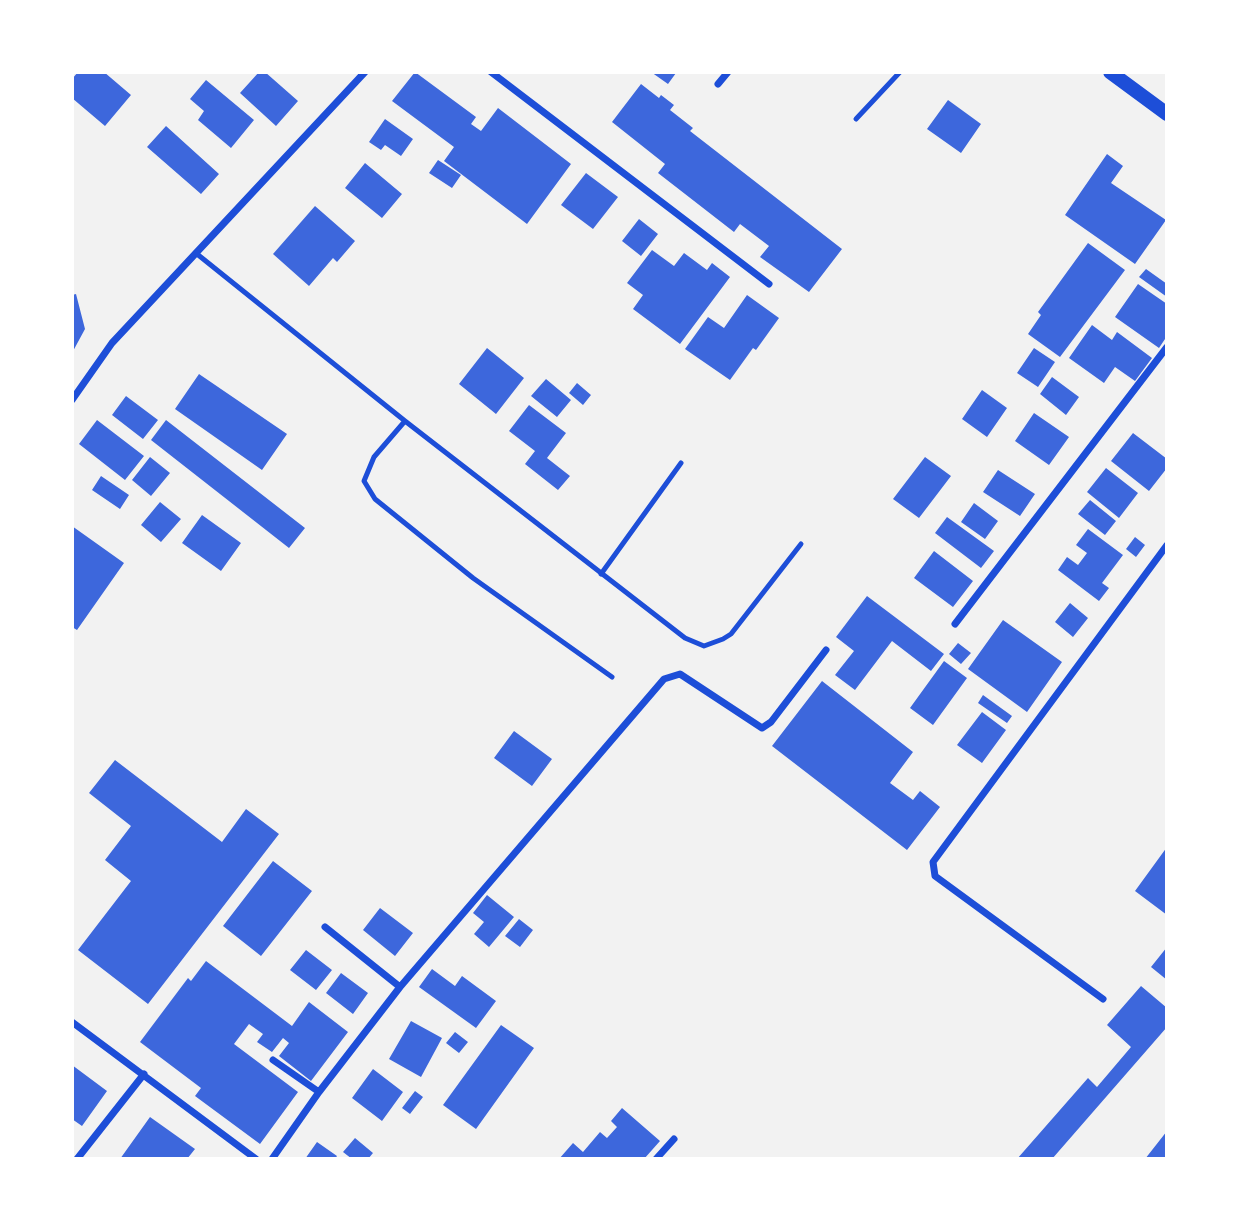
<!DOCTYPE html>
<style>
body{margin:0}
#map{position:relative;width:1239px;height:1231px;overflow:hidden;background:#f2f2f2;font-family:"Fira Sans",sans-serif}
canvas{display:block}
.frame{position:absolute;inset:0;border:74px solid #fff;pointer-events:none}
</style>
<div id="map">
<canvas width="1239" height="1231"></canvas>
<div class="frame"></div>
</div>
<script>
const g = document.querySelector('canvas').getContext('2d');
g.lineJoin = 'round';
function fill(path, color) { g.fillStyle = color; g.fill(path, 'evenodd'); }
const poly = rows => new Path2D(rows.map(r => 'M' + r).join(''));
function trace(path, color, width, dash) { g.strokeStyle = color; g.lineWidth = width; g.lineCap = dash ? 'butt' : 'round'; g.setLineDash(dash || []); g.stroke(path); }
fill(poly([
 [78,72,104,72,131,95,105,126,72,98,72,79],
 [259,72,265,72,298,101,276,126,240,93],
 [415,72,476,117,471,124,481,131,498,108,571,164,527,224,444,161,454,147,392,101],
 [651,72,675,72,676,73,668,84],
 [206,80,254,120,231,148,198,120,204,111,190,99],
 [641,84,659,98,661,95,674,105,670,110,693,128,690,131,842,249,809,292,760,257,769,246,740,224,734,232,658,173,665,164,612,122],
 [948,100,981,124,961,153,927,129],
 [385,119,413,139,401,156,385,145,381,150,369,142],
 [166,126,219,174,201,194,147,147],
 [1107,154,1123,166,1111,183,1166,220,1135,264,1065,215],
 [438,160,461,175,452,188,429,173],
 [365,163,402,194,382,218,345,188],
 [586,173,618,197,593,229,561,205],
 [315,206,355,241,337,262,333,258,309,286,273,254],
 [639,219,658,234,641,256,622,241],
 [1088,243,1125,270,1060,357,1028,334,1041,315,1038,312],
 [652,250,674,266,684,253,707,270,712,263,730,277,680,344,633,309,643,295,627,283],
 [1146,269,1167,284,1167,297,1139,277],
 [1138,284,1167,304,1167,336,1159,348,1115,317],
 [76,294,85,329,72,353,72,295],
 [747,295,779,318,756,350,753,348,730,380,685,349,708,317,724,328],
 [1092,325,1112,340,1117,332,1152,358,1135,381,1115,367,1104,383,1069,358],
 [487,348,524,378,496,414,459,384],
 [1034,348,1055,362,1038,387,1017,373],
 [199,374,287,434,262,470,175,409],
 [1052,377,1079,397,1066,415,1040,394],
 [546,379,571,400,557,417,531,396],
 [577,383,591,395,583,405,569,393],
 [982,390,1007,408,987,437,962,419],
 [126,396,158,420,143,439,112,415],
 [529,405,566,433,547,458,570,476,558,490,525,464,535,451,509,431],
 [1034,413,1069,437,1049,465,1015,441],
 [97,420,144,456,125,480,79,444],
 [166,420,305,528,289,548,151,440],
 [1133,433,1167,459,1167,468,1149,491,1111,461],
 [150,457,170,473,151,496,132,480],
 [925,457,951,476,919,518,893,499],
 [1106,468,1138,493,1119,518,1087,492],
 [998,470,1035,494,1020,516,983,492],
 [101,476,129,495,120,509,92,490],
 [1090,500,1116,521,1105,535,1078,514],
 [160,502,181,519,161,542,141,525],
 [974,503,998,521,985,539,961,522],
 [202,515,241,543,221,571,182,543],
 [947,517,994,551,981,568,935,533],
 [72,526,124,563,77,630,72,627],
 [1088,529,1123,555,1102,583,1109,588,1099,601,1058,570,1067,557,1078,565,1087,553,1076,545],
 [1135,537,1145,545,1136,557,1126,549],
 [934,551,973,581,953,607,914,578],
 [867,596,944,654,931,671,892,641,855,690,835,675,854,651,836,637],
 [1070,603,1088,618,1073,637,1055,622],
 [1003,620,1062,662,1027,712,968,669],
 [958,643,971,653,961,664,949,654],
 [944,661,967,678,933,725,910,708],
 [822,681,913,752,890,783,913,800,920,791,940,807,907,850,772,746],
 [983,695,1012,716,1007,723,978,703],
 [982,712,1006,730,982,763,957,745],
 [514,731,552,759,532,786,494,758],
 [115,760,222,842,246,809,279,834,148,1004,78,950,131,881,105,860,131,826,89,793],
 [1167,847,1167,915,1135,891],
 [273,861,312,891,261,956,223,926],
 [487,895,514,917,489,947,474,934,484,922,473,913],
 [380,908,413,933,395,956,363,930],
 [519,919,533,930,520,947,505,936],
 [1167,947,1167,980,1151,967],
 [306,950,332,970,316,990,290,970],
 [206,961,292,1026,309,1002,348,1032,311,1081,279,1056,289,1043,283,1038,272,1052,257,1042,263,1034,249,1024,234,1044,298,1092,260,1144,195,1096,201,1088,140,1042,188,978,191,981],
 [432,969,455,986,462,976,496,1001,476,1028,419,987],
 [341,973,368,993,353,1014,326,993],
 [1141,986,1167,1008,1167,1027,1052,1159,1017,1159,1088,1078,1097,1087,1131,1047,1107,1025],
 [411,1021,442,1038,421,1077,389,1059],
 [501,1025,534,1048,476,1129,443,1105],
 [455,1032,468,1042,459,1053,446,1043],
 [72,1065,107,1091,82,1126,72,1119],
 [373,1069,403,1092,382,1121,352,1098],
 [415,1091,423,1097,410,1114,402,1108],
 [622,1108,660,1141,644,1159,559,1159,573,1143,583,1152,600,1132,607,1138,617,1127,611,1121],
 [150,1117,195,1149,187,1159,120,1159],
 [1167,1131,1167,1159,1145,1159],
 [355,1138,373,1153,368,1159,352,1159,343,1152],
 [317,1142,337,1156,335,1159,305,1159]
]), '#3d67dc');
trace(poly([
 [856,119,900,72],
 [197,254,405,421,685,638,704,646,723,639,731,634,801,544],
 [405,421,374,457,364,481,375,499,473,578,612,677],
 [601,574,681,463]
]), '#1d4ed8', 5);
trace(poly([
 [491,72,769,284],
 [718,84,728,72],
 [72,400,112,343,365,72],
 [955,624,1167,347],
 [325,927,400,987],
 [1103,999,935,876,933,862,1167,545],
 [72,1022,256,1159],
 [273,1060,319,1092],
 [77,1159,144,1074],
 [272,1159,319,1092,400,987,664,679,680,674,762,728,771,722,826,650],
 [656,1159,674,1139]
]), '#1d4ed8', 7);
trace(poly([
 [1110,72,1167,114]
]), '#1d4ed8', 14);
</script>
